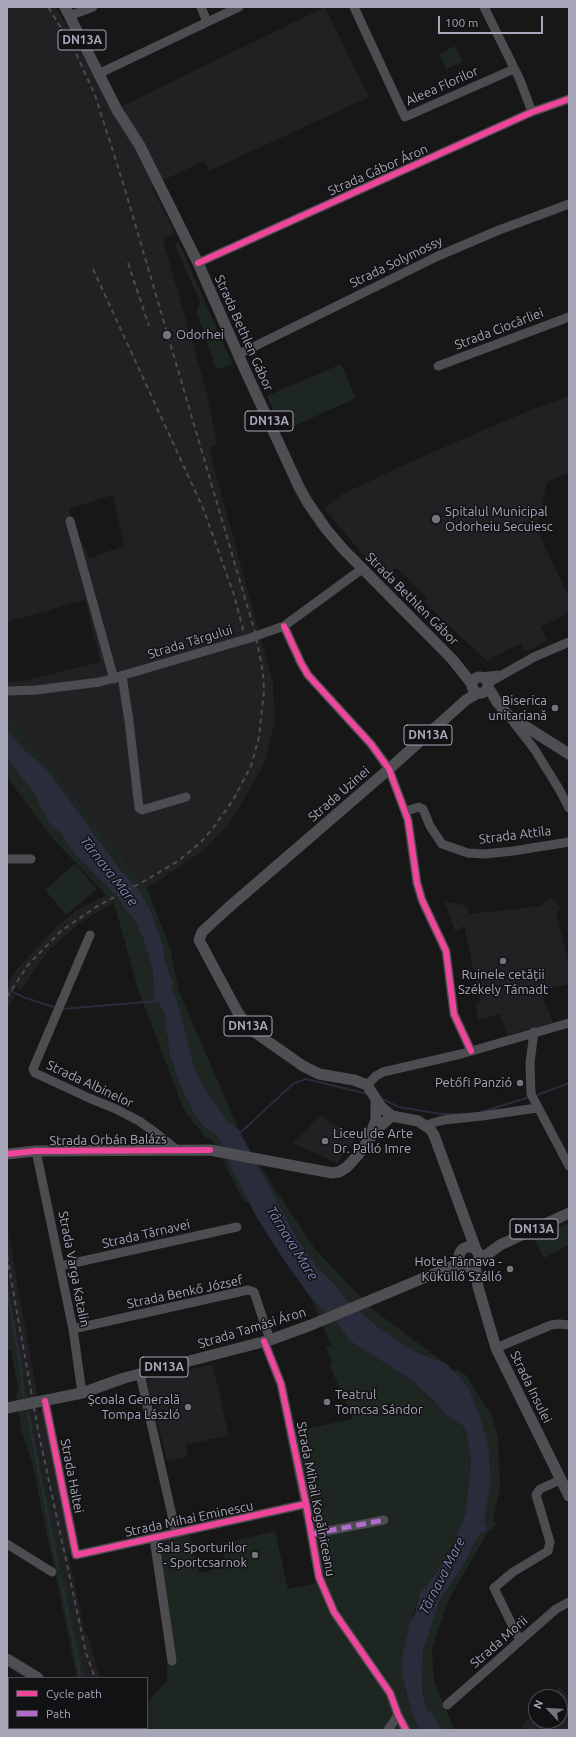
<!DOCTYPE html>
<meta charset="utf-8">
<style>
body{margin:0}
#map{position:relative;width:576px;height:1737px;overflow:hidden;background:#171717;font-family:Ubuntu,sans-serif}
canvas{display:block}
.frame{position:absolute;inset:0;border:8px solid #a8a7b9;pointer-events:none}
.legend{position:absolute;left:8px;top:1677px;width:140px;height:52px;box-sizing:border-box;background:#121113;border:1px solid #4e4d55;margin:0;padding:5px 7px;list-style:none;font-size:12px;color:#a8a7b9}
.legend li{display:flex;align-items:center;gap:8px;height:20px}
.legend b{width:20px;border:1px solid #4e4d55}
.north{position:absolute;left:528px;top:1689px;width:40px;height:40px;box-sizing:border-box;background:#121113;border:1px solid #4e4d55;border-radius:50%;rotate:295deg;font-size:11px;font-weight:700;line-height:16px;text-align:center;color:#a8a7b9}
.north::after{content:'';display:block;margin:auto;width:14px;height:18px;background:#757580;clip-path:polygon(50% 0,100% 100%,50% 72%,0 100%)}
.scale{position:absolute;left:438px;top:16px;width:105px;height:18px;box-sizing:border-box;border:2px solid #a8a7b9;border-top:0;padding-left:5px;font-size:12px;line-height:14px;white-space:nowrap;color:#a8a7b9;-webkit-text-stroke:3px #121113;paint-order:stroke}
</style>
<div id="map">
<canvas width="576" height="1737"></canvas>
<div class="frame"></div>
<ul class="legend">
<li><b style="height:5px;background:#ed469a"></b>Cycle path</li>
<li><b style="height:5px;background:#b06ccc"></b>Path</li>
</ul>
<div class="north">N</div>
<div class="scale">100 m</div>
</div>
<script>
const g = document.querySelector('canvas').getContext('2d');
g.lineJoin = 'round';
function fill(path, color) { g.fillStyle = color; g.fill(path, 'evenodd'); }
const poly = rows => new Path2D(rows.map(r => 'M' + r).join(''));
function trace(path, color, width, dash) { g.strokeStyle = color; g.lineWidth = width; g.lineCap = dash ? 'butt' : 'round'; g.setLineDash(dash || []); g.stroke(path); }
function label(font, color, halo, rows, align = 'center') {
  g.font = font + ' Ubuntu,sans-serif'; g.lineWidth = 3; g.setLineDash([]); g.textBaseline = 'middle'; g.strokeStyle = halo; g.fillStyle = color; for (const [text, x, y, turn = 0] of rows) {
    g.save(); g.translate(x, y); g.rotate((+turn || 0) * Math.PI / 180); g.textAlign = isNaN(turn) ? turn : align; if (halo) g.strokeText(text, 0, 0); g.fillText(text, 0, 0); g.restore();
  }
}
fill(poly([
 [7,7,55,7,68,27,112,111,325,7,369,97,209,171,204,161,151,186,175,233,163,240,207,394,217,444,209,449,273,683,275,721,264,764,229,824,203,851,147,888,7,712,7,682,28,680,101,662,85,600,7,622],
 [113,495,124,546,89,558,85,547,78,539,69,509],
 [569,396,569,473,547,482,537,530,569,597,569,613,541,627,547,641,525,652,521,643,491,658,488,662,424,602,427,598,396,567,385,578,347,536,324,508,343,494,410,462,533,409],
 [106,895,114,903,82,921,48,951,21,990,15,987,12,994,15,997,7,1010,7,990,10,984,8,983,16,970,56,927,76,911],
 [552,899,557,903,560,908,556,913,569,965,569,984,541,991,547,1010,549,1010,553,1023,507,1035,500,1014,479,1020,475,1006,480,1002,464,925,461,929,455,931,444,901,467,906,469,914,542,906,546,900],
 [320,1115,356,1139,337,1163,293,1143],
 [7,1225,36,1388,38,1412,45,1410,71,1548,68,1552,85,1633,88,1636,100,1678,88,1678,84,1667,31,1416,7,1275],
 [212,1364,229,1435,186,1445,188,1456,167,1461,147,1380],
 [559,1687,569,1696,569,1730,525,1730,521,1726,536,1711,536,1721,560,1721,560,1697,549,1697]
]), '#212123');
fill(poly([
 [455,46,463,62,447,69,439,54],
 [178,241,233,365,216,369,197,311,200,301,175,245],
 [341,364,356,398,283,431,267,396],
 [7,712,147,888,170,948,179,992,239,1130,228,1122,216,1106,203,1086,192,1060,177,1000,171,989,164,959,164,948,151,911,139,890,120,869,45,767,26,751,7,731],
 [7,759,35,794,42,810,45,812,46,819,59,831,75,854,120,900,124,908,135,921,143,938,152,968,155,997,152,999,159,1004,164,1012,167,1026,167,1039,203,1126,219,1137,249,1202,244,1202,213,1141,205,1137,184,1110,139,992,114,903,53,839,7,777],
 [75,864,97,889,66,915,45,890],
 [250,1151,315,1249,372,1309,445,1363,414,1351,378,1327,345,1298,338,1288,318,1268,298,1240],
 [569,1223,569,1245,544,1258,534,1238],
 [7,1275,31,1416,84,1667,88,1678,77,1678,32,1462,21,1429,16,1396,18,1388,11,1350,7,1350],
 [311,1298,337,1323,350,1341,411,1380,436,1403,444,1414,463,1426,466,1431,471,1460,466,1512,453,1546,437,1572,428,1583,426,1588,420,1593,407,1634,403,1679,413,1717,420,1730,130,1730,128,1728,147,1728,147,1703,167,1680,167,1663,176,1661,157,1541,189,1533,199,1571,203,1573,226,1565,221,1544,275,1531,288,1589,316,1583,286,1433,353,1419,329,1364,332,1363,326,1347,331,1345],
 [453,1370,458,1370,466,1375,492,1416,498,1438,500,1487,493,1521,497,1525,487,1533,448,1601,432,1648,434,1682,455,1730,441,1730,434,1716,427,1709,422,1691,423,1652,439,1602,467,1559,478,1536,482,1532,488,1530,484,1521,491,1482,469,1389]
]), '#1e2622');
fill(poly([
 [7,731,26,751,45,767,120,869,139,890,151,911,164,948,164,959,173,983,171,989,177,1000,192,1060,203,1086,228,1122,239,1130,298,1240,318,1268,338,1288,345,1298,378,1327,414,1351,445,1363,458,1375,469,1389,480,1416,488,1445,491,1482,484,1521,488,1530,482,1532,478,1536,467,1559,439,1602,423,1652,422,1691,427,1709,434,1716,441,1730,420,1730,413,1717,403,1679,401,1662,410,1621,415,1614,420,1592,426,1588,428,1583,437,1572,453,1546,466,1512,471,1460,466,1431,463,1426,444,1414,436,1403,411,1380,350,1341,337,1323,311,1298,284,1260,257,1218,231,1167,219,1138,203,1126,191,1108,179,1082,170,1056,164,1012,159,1004,152,999,155,997,152,968,143,938,135,921,124,908,120,900,75,854,59,831,56,830,46,819,45,812,42,810,35,794,7,759]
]), '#292c3a');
trace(poly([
 [7,989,23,997,56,1008],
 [62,1009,158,1001],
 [535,1096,569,1083],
 [382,1099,399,1107,441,1114,463,1114],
 [481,1112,530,1097],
 [239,1134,294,1083,306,1079,368,1094],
 [7,1289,21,1367,23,1395],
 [28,1414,58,1569],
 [60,1576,81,1678]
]), '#292c3a', 2);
trace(poly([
 [201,7,207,22],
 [354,7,405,117,514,69],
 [484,7,520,80,532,112],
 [69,16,93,7],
 [98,74,239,7],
 [198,263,532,112,569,99],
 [239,354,438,256,499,230,569,204],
 [438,366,569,317],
 [70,521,114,679],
 [284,626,301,663,308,675,371,744,389,769,408,820,417,883,422,900,446,951,454,1014,471,1051],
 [122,676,129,721,139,808,142,810,186,797],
 [482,677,498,675],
 [488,683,534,657,569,642],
 [7,691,36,690,100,682,250,638,284,626,362,569],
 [511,719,535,750,559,789,569,808],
 [406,811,419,807,423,809,430,826,442,844,468,853,484,854,513,851,569,842],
 [7,859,31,859],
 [90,935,33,1069,35,1073,89,1098,116,1109,139,1121,156,1133,177,1150],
 [534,1032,530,1063,531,1094,569,1166],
 [367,1085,376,1076,383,1072,461,1054,569,1023],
 [427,1126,432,1123,444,1120,482,1116,537,1108],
 [36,1151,73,1329,82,1393],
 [60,1266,237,1227],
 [73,1329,248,1290,254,1292,270,1340],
 [264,1341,281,1384,306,1504,319,1577,334,1612,390,1693,398,1715,406,1730],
 [496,1348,551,1325,559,1324,569,1325],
 [140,1374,176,1533],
 [45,1401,76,1555,306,1504],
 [312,1534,384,1520],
 [154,1538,172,1661],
 [7,1544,52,1572],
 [520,1641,494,1588,513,1572,548,1551,550,1542,536,1495,540,1489,560,1480],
 [447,1705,556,1609,569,1602],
 [91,1730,91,1728],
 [388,1730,398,1715]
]), '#4d4c51', 9);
trace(poly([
 [65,7,117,110,140,146,198,263,245,370,300,489,308,503,326,529,344,550,452,659,472,684],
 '472 685a8 8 0 1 1 16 0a8 8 0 1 1-16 0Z',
 [488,687,497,702,509,716,569,754],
 [371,1134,376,1119,376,1100],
 [7,1154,36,1151,210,1150,332,1173,339,1172,347,1167,358,1155,375,1131,392,1116],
 '459 1257a10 10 0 1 1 20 0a10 10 0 1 1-20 0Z',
 [476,1250,434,1135,430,1129,418,1121,392,1116,381,1107,367,1085,354,1080,319,1074,303,1066,253,1031,244,1022,237,1011,199,940,202,932,228,908,389,769,466,700,478,693],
 [477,1262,500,1245,569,1213],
 [475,1265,478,1287,496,1348,569,1496],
 [7,1408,82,1393,124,1378,270,1340,311,1325,450,1267,457,1265,464,1266],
 [7,1659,38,1678],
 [105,1728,107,1730]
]), '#4f4e53', 11);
trace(poly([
 [128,263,149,326],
 [93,269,203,508,234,595,244,633],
 [7,997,28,965,61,931,96,907,148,879,178,861,200,843,214,827,233,800,251,766,259,737,264,691,263,673,256,636,124,186,95,95,73,47,48,7],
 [7,1256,38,1430,86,1653,95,1678],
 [124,1728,125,1730]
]), '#4c4c50', 2, [5, 4]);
trace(poly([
 [312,1534,384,1520]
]), '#b06ccc', 5, [10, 5]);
trace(poly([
 [198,263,532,112,569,99],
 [284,626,301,663,308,675,371,744,389,769,408,820,417,883,422,900,446,951,454,1014,471,1051],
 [7,1154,36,1151,210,1150],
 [264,1341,281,1384,306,1504,319,1577,334,1612,390,1693,398,1715,406,1730],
 [45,1401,76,1555,306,1504]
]), '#ed469a', 6);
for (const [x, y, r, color] of [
 [167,335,5,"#757580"],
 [436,519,5,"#757580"],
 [555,708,4,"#757580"],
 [503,961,4,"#757580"],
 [520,1083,4,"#757580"],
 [325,1141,4,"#757580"],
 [510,1269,4,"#757580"],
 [327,1402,4,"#757580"],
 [188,1407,4,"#757580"],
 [255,1555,4,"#757580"]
]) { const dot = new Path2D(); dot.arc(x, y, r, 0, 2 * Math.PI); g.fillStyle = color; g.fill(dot); trace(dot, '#121113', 1.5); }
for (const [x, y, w] of [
 [82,40,48],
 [269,421,48],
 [428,735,48],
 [248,1026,48],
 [534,1229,48],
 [164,1367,48]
]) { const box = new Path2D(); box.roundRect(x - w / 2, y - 10, w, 20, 3); g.fillStyle = '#121113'; g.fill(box); trace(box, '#a8a7b9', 1); }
label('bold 12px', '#a8a7b9', null, [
 ["DN13A",82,40],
 ["DN13A",269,421],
 ["DN13A",428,735],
 ["DN13A",248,1026],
 ["DN13A",534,1229],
 ["DN13A",164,1367]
]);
label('13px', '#a8a7b9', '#121113', [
 ["Aleea Florilor",442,86,-24],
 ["Strada Gábor Áron",378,170,-24],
 ["Strada Solymossy",396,262,-26],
 ["Strada Ciocârliei",499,329,-21],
 ["Strada Bethlen Gábor",244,333,66],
 ["Strada Bethlen Gábor",412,599,45],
 ["Strada Târgului",190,642,-17],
 ["Strada Uzinei",339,794,-41],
 ["Strada Attila",515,835,-7],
 ["Strada Albinelor",90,1084,25],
 ["Strada Orbán Balázs",108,1140,-1],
 ["Strada Târnavei",146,1234,-13],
 ["Strada Varga Katalin",74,1269,79],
 ["Strada Benkő József",185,1292,-12],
 ["Strada Tamási Áron",252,1328,-17],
 ["Strada Insulei",531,1387,64],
 ["Strada Haltei",72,1476,79],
 ["Strada Mihail Kogălniceanu",316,1499,79],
 ["Strada Mihai Eminescu",189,1519,-12],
 ["Strada Morii",499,1642,-41]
]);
label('13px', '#a8a7b9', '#121113', [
 ["Odorhei",176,335,"left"],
 ["Spitalul Municipal",445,512,"left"],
 ["Odorheiu Secuiesc",445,527,"left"],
 ["Biserica",547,701],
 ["unitariană",547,716],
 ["Ruinele cetății",503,975,"center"],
 ["Székely Támadt",503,990,"center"],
 ["Petőfi Panzió",512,1083],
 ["Liceul de Arte",333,1134,"left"],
 ["Dr. Palló Imre",333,1149,"left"],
 ["Hotel Târnava -",502,1262],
 ["Küküllő Szálló",502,1277],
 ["Teatrul",335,1395,"left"],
 ["Tomcsa Sándor",335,1410,"left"],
 ["Școala Generală",180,1400],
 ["Tompa László",180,1415],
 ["Sala Sporturilor",247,1548],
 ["- Sportcsarnok",247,1563]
], 'right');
label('italic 14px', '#7b84b7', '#121113', [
 ["Târnava Mare",109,871,52],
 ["Târnava Mare",292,1243,58],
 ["Târnava Mare",442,1576,-63]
]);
</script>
